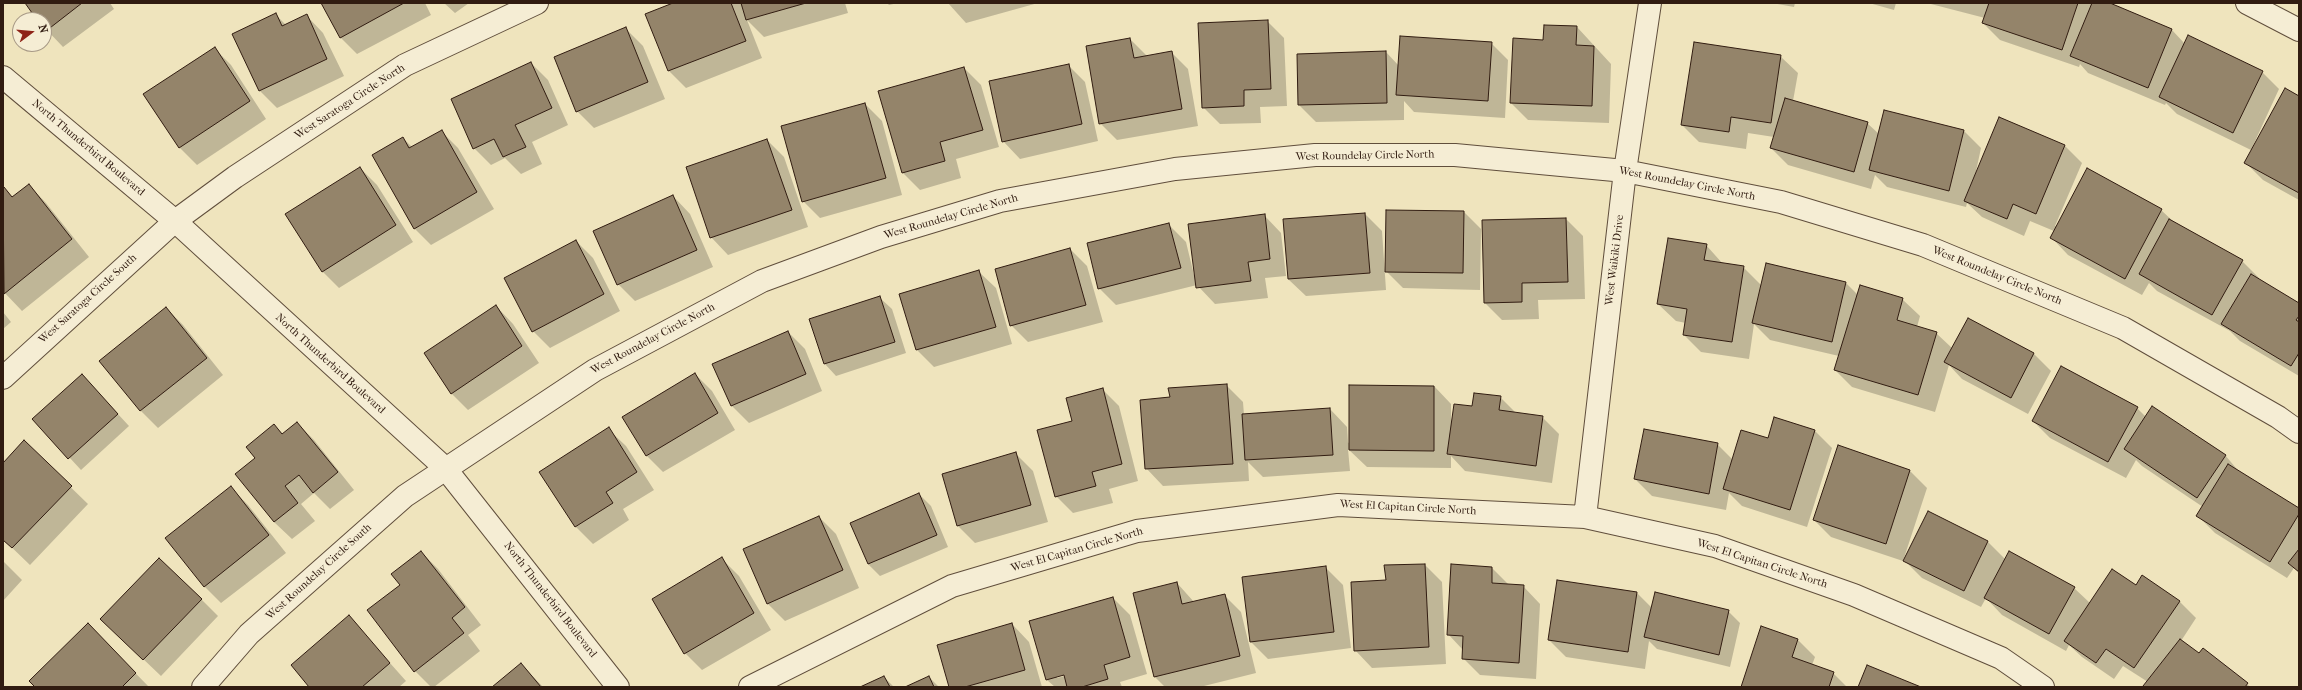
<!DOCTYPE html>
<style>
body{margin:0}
#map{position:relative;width:2302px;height:690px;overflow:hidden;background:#efe4bd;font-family:"IM FELL French Canon",serif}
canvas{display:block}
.frame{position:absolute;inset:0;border:4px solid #311c11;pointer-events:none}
.north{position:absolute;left:12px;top:12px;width:40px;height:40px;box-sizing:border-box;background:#f5edd4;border:1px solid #a79986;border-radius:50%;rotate:74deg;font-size:11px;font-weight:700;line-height:16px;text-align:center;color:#311c11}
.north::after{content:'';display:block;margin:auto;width:14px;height:18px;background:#8f2418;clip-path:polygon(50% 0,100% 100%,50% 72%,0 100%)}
</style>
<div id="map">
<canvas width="2302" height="690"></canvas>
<div class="frame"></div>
<div class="north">N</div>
</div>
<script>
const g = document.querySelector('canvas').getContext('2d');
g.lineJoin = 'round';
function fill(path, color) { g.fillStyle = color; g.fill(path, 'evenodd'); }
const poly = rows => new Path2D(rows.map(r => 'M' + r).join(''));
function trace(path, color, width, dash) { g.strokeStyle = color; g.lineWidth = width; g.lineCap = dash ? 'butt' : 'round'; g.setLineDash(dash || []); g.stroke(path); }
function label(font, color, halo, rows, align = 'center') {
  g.font = font + ' "IM FELL French Canon",serif'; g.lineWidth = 4; g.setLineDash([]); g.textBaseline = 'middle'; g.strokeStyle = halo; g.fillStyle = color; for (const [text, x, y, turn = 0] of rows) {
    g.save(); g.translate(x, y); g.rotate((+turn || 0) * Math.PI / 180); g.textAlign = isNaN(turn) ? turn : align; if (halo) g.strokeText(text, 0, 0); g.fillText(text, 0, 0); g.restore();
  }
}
fill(poly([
 [26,3,110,3,114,9,63,47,44,27,44,20,39,20],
 [322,3,425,3,431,15,357,54,340,37],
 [444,3,469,3,455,13],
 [675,3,845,3,848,13,764,37,747,20,762,58,686,88,669,71],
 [887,3,898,3,889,5],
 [948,3,1038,3,966,23],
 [1772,3,1795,3,1794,7],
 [1869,3,1896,3,1894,10],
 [1927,3,2107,3,2172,30,2185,44,2262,72,2279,89,2251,150,2177,114,2166,103,2165,105,2088,73,2080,64,2079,67,2000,40,1983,23,1985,18],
 [276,15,286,25,306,15,323,33,344,76,277,108,260,91,234,35],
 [1267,21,1284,38,1287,106,1260,107,1261,123,1220,124,1203,107],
 [1577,27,1611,64,1609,123,1528,120,1511,103,1544,41],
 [626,29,643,46,665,99,594,128,577,111],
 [1130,39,1147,56,1171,52,1188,69,1198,126,1117,140,1100,123],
 [1491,43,1508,60,1505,118,1414,112,1404,101,1404,120,1316,122,1299,105,1386,52,1399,66],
 [214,48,231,65,266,119,197,165,180,148],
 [1780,56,1798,73,1793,101,1867,123,1879,134,1964,131,1981,148,1975,176,2000,118,2065,146,2082,163,2055,226,2161,210,2176,224,2242,261,2259,278,2258,280,2299,305,2299,376,2240,341,2230,331,2157,291,2149,283,2142,295,2068,255,2051,237,2054,231,2030,221,2024,236,1982,217,1967,203,1966,207,1887,187,1875,175,1871,189,1788,165,1771,148,1774,137,1748,133,1746,149,1699,142,1682,125],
 [531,63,548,80,568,125,532,142,542,164,521,174,505,158,491,165,474,148],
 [1068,65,1085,82,1098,141,1020,159,1003,141],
 [964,68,981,85,999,147,956,159,961,178,920,190,903,173],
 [2299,97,2299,200,2263,180,2246,163],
 [865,104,882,121,902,195,820,218,803,201],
 [441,131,458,148,494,209,431,245,414,228,403,138,412,147],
 [767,140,784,157,808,227,728,255,711,237],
 [360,168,377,185,413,242,339,288,322,271],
 [29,185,46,203,89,257,22,311,3,291,3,189,13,197],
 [673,196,690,214,713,267,635,301,618,284],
 [1387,211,1464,212,1481,229,1480,290,1403,288,1386,271],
 [1365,214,1382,231,1386,290,1306,296,1288,279],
 [1264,215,1281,233,1286,276,1265,278,1268,298,1215,304,1197,285,1116,305,1099,288,1169,225,1186,242,1194,275],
 [1566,219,1583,236,1585,299,1538,300,1539,319,1502,320,1485,303],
 [576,241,593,258,620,311,550,348,533,331],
 [1706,245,1723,264,1743,267,1762,286,1845,282,1858,295,1902,299,1920,316,1917,327,1936,333,1952,348,1968,319,2034,354,2051,371,2028,414,1962,379,1949,365,1935,412,1852,387,1835,370,1839,356,1770,340,1754,324,1749,359,1701,352,1684,335,1686,323,1676,321,1658,304],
 [1070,249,1087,266,1103,322,1028,342,1011,325],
 [978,271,996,288,1012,344,934,367,917,350,900,294],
 [880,298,892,309,906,353,836,376,825,364,810,320],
 [496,306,513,324,539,363,468,410,451,393],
 [166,308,183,325,223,375,158,428,141,411,101,361],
 [3,312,11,322,3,329],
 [788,332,805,349,822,391,749,423,732,406,713,364],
 [695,374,712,391,735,430,663,472,646,455],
 [1226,385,1243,402,1244,415,1330,409,1347,427,1348,443,1434,386,1451,404,1451,422,1500,397,1516,413,1542,417,1559,434,1552,483,1465,471,1451,456,1451,468,1367,467,1348,449,1350,471,1263,477,1248,462,1249,481,1163,486,1146,468,1171,398],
 [93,387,129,426,81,470,34,419],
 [1102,389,1119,406,1138,481,1109,489,1113,503,1073,513,1056,496,1073,421],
 [2137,408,2146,417,2225,455,2241,474,2299,509,2299,573,2294,568,2287,578,2215,533,2198,516,2203,507,2142,466,2136,460,2126,478,2050,438,2033,421],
 [297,423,314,440,354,490,330,509,314,493,301,504,315,521,292,539,274,522,237,474,256,459,274,425,283,434],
 [608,429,626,446,654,490,623,509,629,520,593,544,576,527,541,473],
 [1815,431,1832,448,1807,527,1742,506,1729,493,1726,510,1652,496,1635,479,1717,444,1733,460,1769,439],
 [24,442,88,504,30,565,3,539,3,464],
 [1016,454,1033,471,1048,522,975,543,958,526],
 [1910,471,1927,488,1903,561,1831,537,1814,520],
 [231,488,248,505,286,553,221,603,204,586],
 [919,494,931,506,948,547,880,576,868,564],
 [819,517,836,534,859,588,785,621,768,604,744,550],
 [1987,541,2005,559,2074,588,2090,603,2136,587,2179,601,2196,618,2181,641,2199,655,2251,687,2146,687,2148,682,2123,666,2114,679,2082,657,2069,645,2066,651,2002,615,1986,598,1981,607,1922,578,1905,561],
 [421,552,438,569,481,625,468,635,480,651,434,687,431,687,415,671,369,611,401,585],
 [722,559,739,576,771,630,702,670,685,653],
 [3,561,22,580,3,601],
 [1425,565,1442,582,1446,664,1372,668,1355,650,1387,581],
 [1326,568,1343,585,1351,648,1268,659,1251,642,1243,578],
 [1492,568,1509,585,1523,586,1540,604,1536,679,1480,675,1463,658,1463,650,1448,634],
 [1558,581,1637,593,1652,608,1728,611,1740,623,1730,667,1657,649,1649,641,1645,669,1566,657,1549,640],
 [1177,583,1194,602,1224,595,1241,612,1256,673,1200,687,1165,687,1155,677,1134,594],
 [1113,598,1130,615,1147,674,1120,682,1122,687,1055,687,1047,680],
 [1068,673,1069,675,1057,678,1057,676],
 [201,599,218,616,161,676,119,636],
 [349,617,406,681,399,687,311,687],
 [1012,624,1029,642,1042,687,950,687],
 [1798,640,1815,657,1812,665,1833,673,1847,687,1742,687],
 [105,642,149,687,36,687],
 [521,664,543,687,494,687],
 [884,677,894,687,863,687],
 [929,677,939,687,907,687]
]), '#0003');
const building = poly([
 [25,3,82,3,46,31,44,20,37,20,25,3],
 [321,3,404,3,340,38,321,3],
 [673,3,731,3,746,41,668,71,645,14,673,3],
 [741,3,806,3,746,20,741,3],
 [1989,3,2078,3,2062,50,1982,23,1989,3],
 [2092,3,2110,3,2172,29,2148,88,2070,56,2092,3],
 [276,13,282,26,307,14,327,59,259,91,232,34,276,13],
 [1268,20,1271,89,1244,90,1244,106,1202,108,1198,23,1268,20],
 [1544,25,1577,26,1576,45,1594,46,1592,106,1510,103,1513,38,1543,40,1544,25],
 [626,27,648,82,576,112,554,57,626,27],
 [2188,35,2263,71,2233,133,2159,97,2188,35],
 [1400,36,1492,42,1488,101,1396,95,1400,36],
 [1130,38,1134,58,1172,51,1182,109,1099,124,1086,46,1130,38],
 [1694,42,1781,55,1771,123,1731,117,1729,132,1681,125,1694,42],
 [215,47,250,101,179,148,143,94,215,47],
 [1386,51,1387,103,1298,105,1297,54,1386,51],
 [531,62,552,108,515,125,526,147,503,157,494,139,473,149,451,99,531,62],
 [1069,64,1082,124,1002,142,989,81,1069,64],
 [964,67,983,130,940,142,945,161,902,173,878,91,964,67],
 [2285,88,2299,96,2299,193,2244,163,2285,88],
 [1785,98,1868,122,1854,172,1770,148,1785,98],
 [865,103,886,178,802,202,781,126,865,103],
 [1884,110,1964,130,1949,191,1869,170,1884,110],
 [1999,117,2065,145,2036,214,2013,204,2007,219,1964,201,1999,117],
 [442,130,477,192,414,229,372,155,403,137,409,148,442,130],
 [767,139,792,210,710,238,686,167,767,139],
 [360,167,396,225,322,272,285,214,360,167],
 [2087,168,2162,209,2125,279,2050,238,2087,168],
 [29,184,72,239,4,294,3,188,4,187,12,197,29,184],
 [673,195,697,250,617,285,593,231,673,195],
 [1386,210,1464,211,1463,273,1385,272,1386,210],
 [1365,213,1370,273,1288,279,1283,219,1365,213],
 [1265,214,1270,259,1248,262,1251,281,1196,288,1188,224,1265,214],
 [1566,218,1568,282,1522,283,1522,302,1484,303,1482,220,1566,218],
 [2169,219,2243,260,2212,315,2139,274,2169,219],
 [1169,223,1181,268,1098,289,1087,243,1169,223],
 [1668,238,1707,244,1704,260,1744,266,1732,342,1683,335,1687,309,1657,304,1668,238],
 [576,240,604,294,532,332,504,278,576,240],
 [1070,248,1086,305,1010,326,995,269,1070,248],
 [1766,263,1846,282,1832,342,1752,323,1766,263],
 [979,270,996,327,916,350,899,294,979,270],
 [2251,274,2299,303,2299,316,2296,320,2299,322,2299,353,2291,366,2221,324,2251,274],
 [1860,285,1903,298,1897,320,1937,332,1918,395,1834,370,1860,285],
 [880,296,895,342,824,364,809,319,880,296],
 [496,305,522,346,451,394,424,353,496,305],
 [166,307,207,358,140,411,99,361,166,307],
 [1968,318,2034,353,2011,398,1944,362,1968,318],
 [788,331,806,374,731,406,712,364,788,331],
 [2061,366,2138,407,2108,462,2032,421,2061,366],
 [695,373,718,413,646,456,622,417,695,373],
 [82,374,118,414,68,459,32,419,82,374],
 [1227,384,1233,464,1145,469,1140,400,1170,397,1168,388,1227,384],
 [1349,385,1434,386,1434,451,1349,450,1349,385],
 [1103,388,1122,464,1092,472,1096,486,1055,497,1037,430,1072,421,1066,398,1103,388],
 [1474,393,1501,396,1499,410,1543,416,1536,466,1447,454,1454,404,1472,406,1474,393],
 [2152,406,2226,455,2197,498,2124,449,2152,406],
 [1330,408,1333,455,1245,460,1242,414,1330,408],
 [1774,417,1815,430,1790,510,1723,489,1741,430,1768,438,1774,417],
 [297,422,338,472,313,493,299,475,285,486,298,503,274,522,235,474,255,458,246,447,274,424,282,434,297,422],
 [609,427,637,472,606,492,613,503,575,527,539,472,609,427],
 [1644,429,1718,443,1709,494,1634,479,1644,429],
 [24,440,72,486,12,548,3,540,3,463,24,440],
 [1838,445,1910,470,1886,544,1813,520,1838,445],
 [1016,452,1031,505,957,526,942,474,1016,452],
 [2228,464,2299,508,2299,514,2270,562,2196,516,2228,464],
 [231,486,269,535,204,587,165,538,231,486],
 [919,493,937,535,868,564,850,523,919,493],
 [1928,511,1988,541,1964,591,1903,561,1928,511],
 [819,516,843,570,767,604,743,549,819,516],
 [2299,549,2299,572,2288,563,2299,549],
 [421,551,465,607,452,618,464,633,414,672,367,610,400,585,391,574,421,551],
 [2009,551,2075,587,2049,634,1984,598,2009,551],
 [722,557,754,613,684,654,652,599,722,557],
 [159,558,202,599,143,660,100,619,159,558],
 [1425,564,1429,647,1354,651,1351,582,1386,580,1384,565,1425,564],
 [1451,564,1492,567,1492,583,1524,585,1519,663,1462,659,1463,636,1447,635,1451,564],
 [1326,566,1334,632,1250,642,1242,577,1326,566],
 [2112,569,2136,585,2142,575,2180,601,2134,668,2106,649,2096,663,2064,641,2112,569],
 [1557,580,1637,592,1628,652,1548,640,1557,580],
 [1177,582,1182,604,1225,594,1240,656,1154,677,1133,593,1177,582],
 [1655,592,1729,610,1719,655,1644,637,1655,592],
 [1113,597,1130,657,1104,665,1108,679,1082,687,1067,687,1064,675,1046,680,1029,621,1113,597],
 [349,615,390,663,362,687,309,687,291,665,349,615],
 [88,623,136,673,122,687,35,687,29,681,88,623],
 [1012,623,1025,670,965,687,949,687,937,645,1012,623],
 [1761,626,1798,639,1792,657,1834,672,1829,687,1741,687,1761,626],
 [2180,639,2199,653,2203,648,2248,683,2245,687,2145,687,2143,686,2180,639],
 [521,663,541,687,492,687,521,663],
 [1867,665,1921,687,1858,687,1867,665],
 [884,676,890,687,860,687,884,676],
 [929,676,934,687,905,687,929,676]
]);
fill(building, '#94846a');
trace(building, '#311c11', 1);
const minor = poly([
 [2247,3,2299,30],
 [3,378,175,221,235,177,405,65,537,3],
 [1585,517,1625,171,1650,3],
 [203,687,249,634,405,496,595,370,762,281,881,237,1000,201,1175,169,1315,155,1455,155,1625,171,1781,202,1923,245,2123,328,2278,417,2299,432],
 [750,687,952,586,1137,531,1338,505,1585,517,1715,546,1854,595,2001,658,2043,687]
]);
const tertiary = poly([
 [3,77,175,221,445,468,618,687]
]);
trace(minor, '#604e3c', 24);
trace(tertiary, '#604e3c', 24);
trace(minor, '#f5edd4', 22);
trace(tertiary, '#f5edd4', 22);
label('11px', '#311c11', '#f5edd4', [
 ["West Saratoga Circle North",350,102,-33],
 ["North Thunderbird Boulevard",88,148,40],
 ["West Roundelay Circle North",1365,156,-1],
 ["West Roundelay Circle North",1687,184,11],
 ["West Roundelay Circle North",951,217,-16],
 ["West Waikiki Drive",1615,260,-83],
 ["West Roundelay Circle North",1997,276,22],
 ["West Saratoga Circle South",88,299,-42],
 ["West Roundelay Circle North",653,339,-28],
 ["North Thunderbird Boulevard",330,364,42],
 ["West El Capitan Circle North",1408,508,3],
 ["West El Capitan Circle North",1077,550,-16],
 ["West El Capitan Circle North",1762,564,18],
 ["West Roundelay Circle South",319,572,-42],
 ["North Thunderbird Boulevard",550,600,52]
]);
</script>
